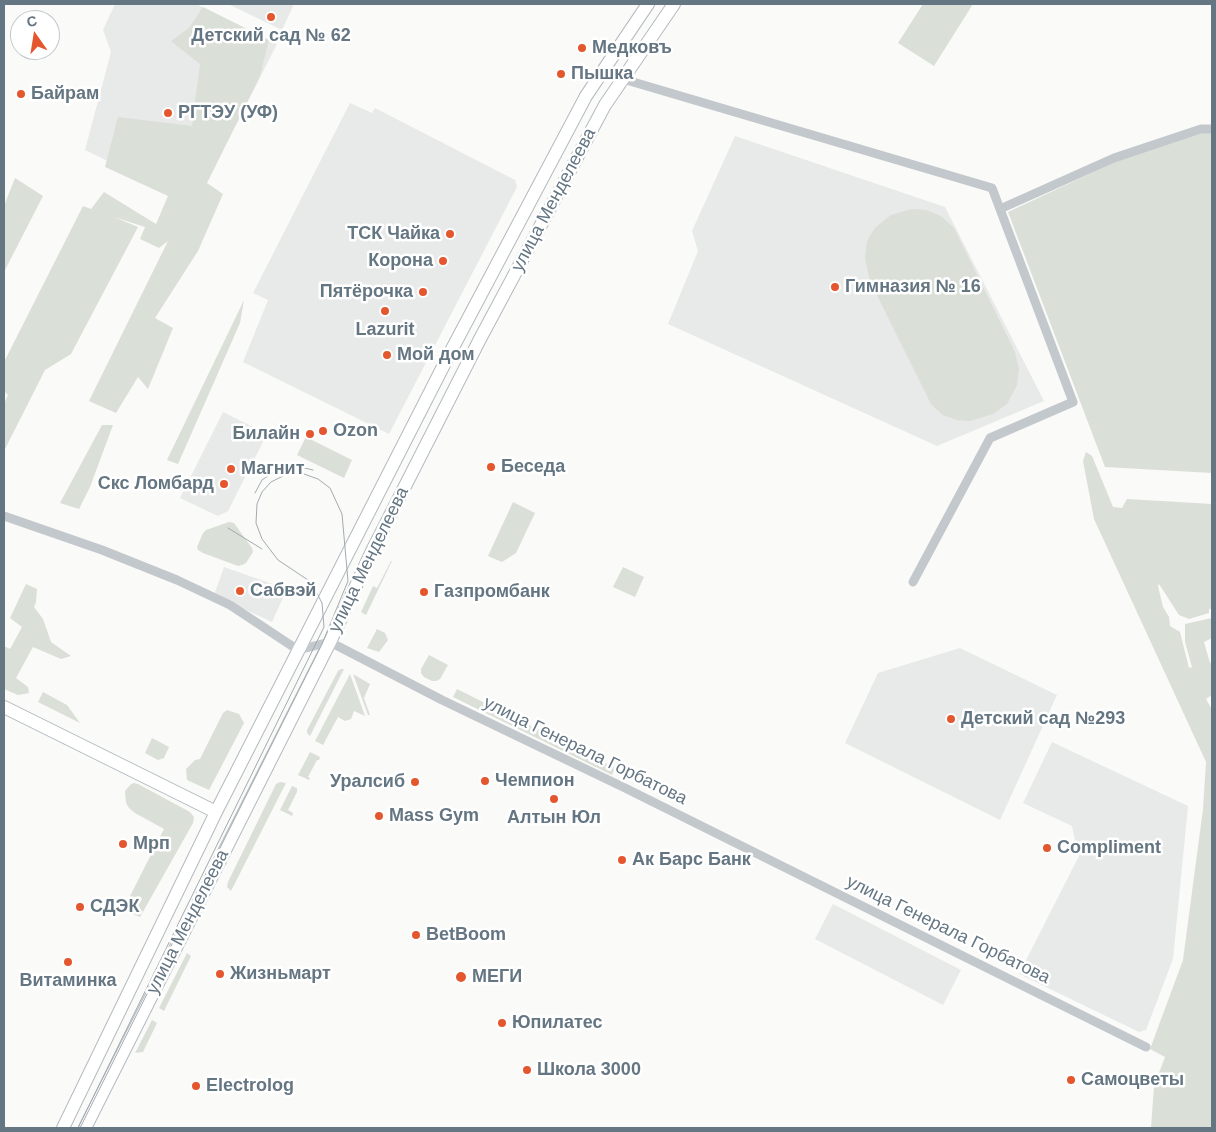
<!DOCTYPE html>
<meta charset="utf-8">
<style>
body{margin:0}
#map{position:relative;width:1216px;height:1132px;overflow:hidden;background:#fafaf8;font-family:Helvetica,sans-serif}
canvas{display:block}
.frame{position:absolute;inset:0;border:5px solid #657683;pointer-events:none}
.north{position:absolute;left:10px;top:10px;width:50px;height:50px;box-sizing:border-box;background:#fff;border:1px solid #c1c8cd;border-radius:50%;rotate:347deg;font-size:14px;font-weight:700;line-height:20px;text-align:center;color:#657683}
.north::after{content:'';display:block;margin:auto;width:18px;height:22px;background:#e4572e;clip-path:polygon(50% 0,100% 100%,50% 72%,0 100%)}
</style>
<div id="map">
<canvas width="1216" height="1132"></canvas>
<div class="frame"></div>
<div class="north">С</div>
</div>
<script>
const g = document.querySelector('canvas').getContext('2d');
g.lineJoin = 'round';
function fill(path, color) { g.fillStyle = color; g.fill(path, 'evenodd'); }
const poly = rows => new Path2D(rows.map(r => 'M' + r).join(''));
function trace(path, color, width, dash) { g.strokeStyle = color; g.lineWidth = width; g.lineCap = dash ? 'butt' : 'round'; g.setLineDash(dash || []); g.stroke(path); }
function label(font, color, halo, rows, align = 'center') {
  g.font = font + ' Helvetica,sans-serif'; g.lineWidth = 5; g.setLineDash([]); g.textBaseline = 'middle'; g.strokeStyle = halo; g.fillStyle = color; for (const [text, x, y, turn = 0] of rows) {
    g.save(); g.translate(x, y); g.rotate((+turn || 0) * Math.PI / 180); g.textAlign = isNaN(turn) ? turn : align; if (halo) g.strokeText(text, 0, 0); g.fillText(text, 0, 0); g.restore();
  }
}
fill(poly([
 [115,4,196,4,277,44,196,204,85,150,111,52,103,30],
 [228,4,294,4,282,30],
 [350,103,372,113,375,108,515,180,517,187,389,434,243,362,268,300,253,293],
 [735,136,945,207,1044,401,937,446,668,324,698,251,692,231],
 [223,412,267,434,228,511,218,516,180,498],
 [224,567,287,589,272,622,214,595],
 [960,648,1057,695,1000,820,845,743,878,673],
 [1052,742,1188,806,1173,959,1146,1030,1139,1032,1019,974,1084,846,1075,841,1072,826,1023,803],
 [833,904,961,970,943,1005,815,939]
]), '#e8e9e9');
fill(poly([
 [923,4,973,4,934,66,898,43],
 [203,7,269,40,260,76,207,183,223,194,198,251,155,318,173,328,148,389,138,377,116,413,89,401,168,241,159,248,140,239,145,227,114,217,138,227,71,354,45,370,4,451,4,404,8,395,4,391,4,362,83,206,91,209,104,192,156,224,168,196,105,167,118,117,192,126,200,64,171,41,189,28],
 [1203,133,1212,133,1212,473,1105,467,1008,212,1115,162],
 [15,178,43,196,4,272,4,206],
 [912,209,926,210,941,216,954,228,1015,352,1019,369,1017,385,1007,404,993,414,970,421,957,420,943,415,931,404,870,281,865,258,867,241,875,228,891,215],
 [244,300,240,323,178,464,167,460],
 [102,425,113,425,90,487,79,509,60,503],
 [306,437,352,460,344,478,297,455],
 [1086,452,1092,456,1113,507,1122,508,1127,499,1212,504,1212,609,1209,609,1209,613,1189,619,1179,615,1159,584,1158,586,1163,607,1169,617,1170,626,1180,632,1189,668,1192,667,1185,642,1185,624,1212,618,1212,638,1204,642,1210,663,1212,663,1212,695,1206,699,1211,708,1212,707,1212,1128,1151,1128,1154,1086,1165,1057,1150,1049,1183,960,1203,809,1206,762,1094,519,1083,461],
 [513,502,535,513,516,553,502,562,488,556],
 [229,522,234,523,252,548,253,552,246,563,242,565,238,566,203,553,198,550,197,547,203,533,206,530],
 [391,561,392,561,366,615,361,612,373,586,377,588],
 [623,567,644,577,635,597,613,587],
 [26,584,37,589,36,602,34,607,43,619,51,642,71,656,61,659,33,647,16,678,28,687,29,693,18,695,4,689,4,646,10,649,22,627,10,618],
 [377,629,385,633,388,640,379,652,367,648],
 [429,655,448,665,440,679,436,681,432,681,424,677,421,673,421,669],
 [341,669,344,669,310,736,307,733,307,730,338,671],
 [350,674,365,716,354,711,351,719,345,721,338,717,323,745,315,741],
 [353,674,370,684,364,698,370,715,368,715],
 [457,689,615,768,612,775,453,697],
 [43,692,67,705,80,723,38,702],
 [227,710,239,714,244,723,209,790,187,780,186,769,195,760,200,759,223,713],
 [152,738,169,747,164,758,158,760,145,753],
 [310,752,320,757,319,760,317,760,308,777,310,778,309,780,298,775],
 [280,782,286,783,231,891,227,887,228,882,276,784],
 [134,783,138,784,190,812,194,817,193,823,140,917,123,910,164,829,135,813,129,808,126,803,125,791,131,784],
 [292,786,297,788,297,792,288,810,293,813,292,816,280,810],
 [187,953,191,956,164,1011,159,1008],
 [152,1020,157,1023,143,1052,135,1053]
]), '#dadfd7');
const secondary = poly([
 [4,707,216,812],
 [63,1128,216,812,451,351,586,96,648,4],
 [85,1128,330,642,372,551,480,339,605,105,674,4]
]);
trace(secondary, '#b3babf', 14);
trace(poly([
 [604,69,623,79,992,188,1073,402,990,438,913,582],
 [1000,209,1114,158,1201,129,1212,129],
 [4,516,102,550,177,580,230,605,298,650,330,642,442,700,623,787,1146,1047]
]), '#c3c8cc', 9);
trace(secondary, '#fff', 12);
trace(poly([
 [255,493,262,480,278,469,296,466,313,470],
 [228,528,262,549],
 [78,1128,324,627,322,603,311,582,278,560,262,539,256,523,257,504,262,492,271,482,287,474,304,474,318,479,330,488,342,514,348,581,322,644,80,1128]
]), '#a2aab0', 1);
for (const [x, y, r, color] of [
 [271,17,5,"#e4572e"],
 [582,48,5,"#e4572e"],
 [561,74,5,"#e4572e"],
 [21,94,5,"#e4572e"],
 [168,113,5,"#e4572e"],
 [450,234,5,"#e4572e"],
 [443,261,5,"#e4572e"],
 [835,287,5,"#e4572e"],
 [423,292,5,"#e4572e"],
 [385,311,5,"#e4572e"],
 [387,355,5,"#e4572e"],
 [323,431,5,"#e4572e"],
 [310,434,5,"#e4572e"],
 [491,467,5,"#e4572e"],
 [231,469,5,"#e4572e"],
 [224,484,5,"#e4572e"],
 [240,591,5,"#e4572e"],
 [424,592,5,"#e4572e"],
 [951,719,5,"#e4572e"],
 [485,781,5,"#e4572e"],
 [415,782,5,"#e4572e"],
 [554,799,5,"#e4572e"],
 [379,816,5,"#e4572e"],
 [123,844,5,"#e4572e"],
 [1047,848,5,"#e4572e"],
 [622,860,5,"#e4572e"],
 [80,907,5,"#e4572e"],
 [416,935,5,"#e4572e"],
 [68,962,5,"#e4572e"],
 [220,974,5,"#e4572e"],
 [461,977,6,"#e4572e"],
 [502,1023,5,"#e4572e"],
 [527,1070,5,"#e4572e"],
 [1071,1080,5,"#e4572e"],
 [196,1086,5,"#e4572e"]
]) { const dot = new Path2D(); dot.arc(x, y, r, 0, 2 * Math.PI); g.fillStyle = color; g.fill(dot); trace(dot, '#fff', 2); }
label('bold 18px', '#657683', '#fff', [
 ["Детский сад № 62",271,36,"center"],
 ["Медковъ",592,48],
 ["Пышка",571,74],
 ["Байрам",31,94],
 ["РГТЭУ (УФ)",178,113],
 ["ТСК Чайка",440,234,"right"],
 ["Корона",433,261,"right"],
 ["Гимназия № 16",845,287],
 ["Пятёрочка",413,292,"right"],
 ["Lazurit",385,330,"center"],
 ["Мой дом",397,355],
 ["Ozon",333,431],
 ["Билайн",300,434,"right"],
 ["Беседа",501,467],
 ["Магнит",241,469],
 ["Скс Ломбард",214,484,"right"],
 ["Сабвэй",250,591],
 ["Газпромбанк",434,592],
 ["Детский сад №293",961,719],
 ["Чемпион",495,781],
 ["Уралсиб",405,782,"right"],
 ["Mass Gym",389,816],
 ["Алтын Юл",554,818,"center"],
 ["Мрп",133,844],
 ["Compliment",1057,848],
 ["Ак Барс Банк",632,860],
 ["СДЭК",90,907],
 ["BetBoom",426,935],
 ["Жизньмарт",230,974],
 ["МЕГИ",472,977],
 ["Витаминка",68,981,"center"],
 ["Юпилатес",512,1023],
 ["Школа 3000",537,1070],
 ["Самоцветы",1081,1080],
 ["Electrolog",206,1086]
], 'left');
label('18px', '#657683', '#fff', [
 ["улица Менделеева",554,200,-62],
 ["улица Менделеева",369,560,-64],
 ["улица Генерала Горбатова",585,751,26],
 ["улица Менделеева",188,922,-63],
 ["улица Генерала Горбатова",948,930,26]
]);
</script>
